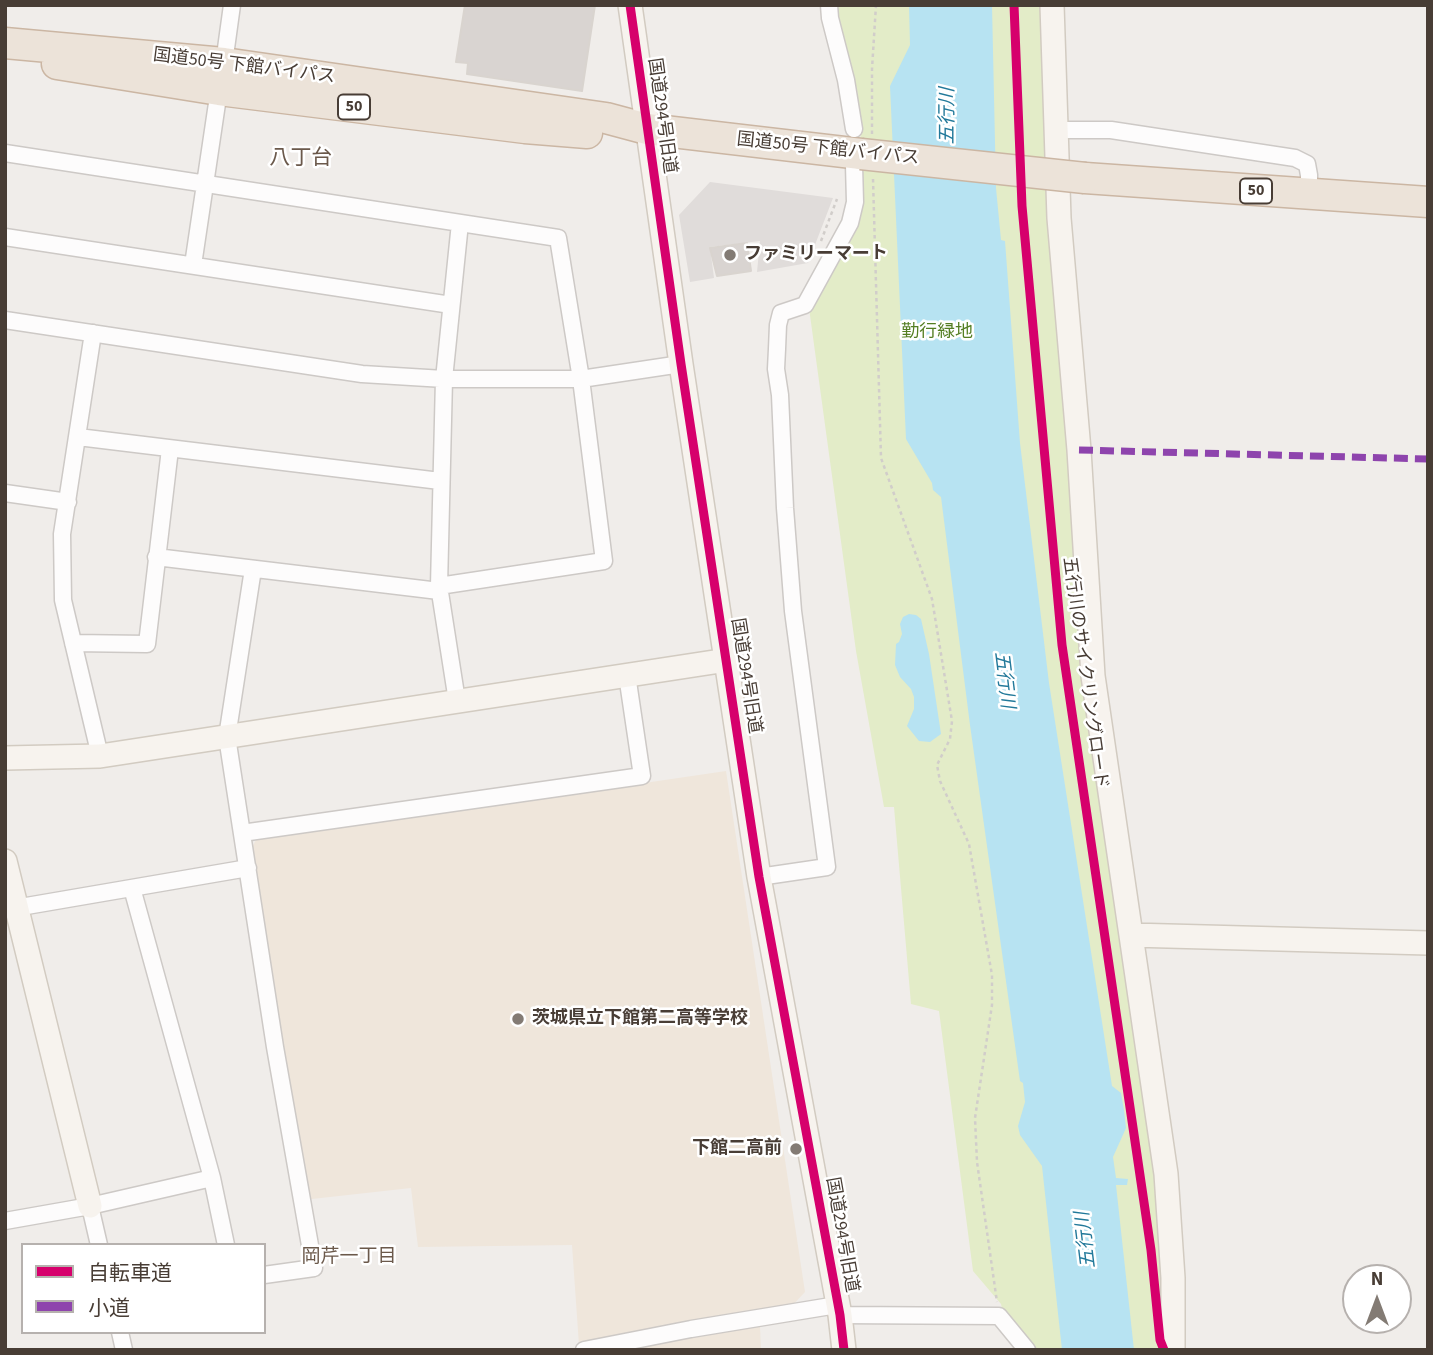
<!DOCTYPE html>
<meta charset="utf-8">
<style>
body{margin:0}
#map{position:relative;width:1433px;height:1355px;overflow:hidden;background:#f0edea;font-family:"Source Sans 3","Noto Sans JP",sans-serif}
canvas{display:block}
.frame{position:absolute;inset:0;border:7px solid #483d35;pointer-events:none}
.legend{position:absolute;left:21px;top:1243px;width:245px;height:91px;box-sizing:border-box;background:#fff;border:2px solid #b6b1ae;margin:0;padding:9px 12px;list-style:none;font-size:21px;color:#483d35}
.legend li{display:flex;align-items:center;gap:14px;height:35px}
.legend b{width:35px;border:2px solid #b6b1ae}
.north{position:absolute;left:1342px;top:1264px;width:70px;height:70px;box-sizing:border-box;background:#fff;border:2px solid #b6b1ae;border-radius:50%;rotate:0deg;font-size:19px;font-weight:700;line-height:28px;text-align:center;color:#483d35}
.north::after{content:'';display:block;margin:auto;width:24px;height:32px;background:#837b74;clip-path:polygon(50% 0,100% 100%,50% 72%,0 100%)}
</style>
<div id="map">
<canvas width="1433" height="1355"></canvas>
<div class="frame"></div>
<ul class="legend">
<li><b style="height:9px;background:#d6006c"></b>自転車道</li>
<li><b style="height:9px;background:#8e44ad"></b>小道</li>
</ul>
<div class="north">N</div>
</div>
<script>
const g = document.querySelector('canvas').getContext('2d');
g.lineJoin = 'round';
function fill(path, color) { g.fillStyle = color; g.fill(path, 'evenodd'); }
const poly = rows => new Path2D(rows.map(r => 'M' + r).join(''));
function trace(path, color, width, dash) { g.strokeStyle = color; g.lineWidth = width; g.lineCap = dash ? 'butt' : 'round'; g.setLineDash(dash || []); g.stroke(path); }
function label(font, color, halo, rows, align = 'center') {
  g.font = font + ' "Source Sans 3","Noto Sans JP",sans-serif'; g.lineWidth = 5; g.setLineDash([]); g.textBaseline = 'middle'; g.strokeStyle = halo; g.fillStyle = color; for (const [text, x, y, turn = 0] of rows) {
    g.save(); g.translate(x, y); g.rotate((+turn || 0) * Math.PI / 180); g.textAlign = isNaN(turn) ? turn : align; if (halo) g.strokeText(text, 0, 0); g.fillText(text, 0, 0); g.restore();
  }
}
fill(poly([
 [726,771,805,1292,790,1308,579,1345,572,1245,418,1247,411,1188,294,1201,251,849,256,840],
 [760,1326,761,1350,617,1350]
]), '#efe6db');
fill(poly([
 [835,5,1043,5,1047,136,1161,1218,1165,1350,1035,1350,1004,1316,1001,1304,973,1271,939,1011,911,1004,894,807,884,807,856,651,809,308,857,227,861,123,857,90,836,15]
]), '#e3ecc8');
fill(poly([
 [710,182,833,198,808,263,757,272,760,241,710,247,714,278,690,282,679,215]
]), '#e0dcda');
fill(poly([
 [909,5,992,5,996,188,1001,240,1005,241,1020,443,1049,683,1112,1086,1121,1093,1124,1110,1126,1128,1113,1157,1116,1178,1128,1179,1127,1185,1116,1185,1134,1350,1062,1350,1042,1166,1020,1135,1018,1126,1025,1102,1023,1083,1020,1081,970,725,941,497,933,490,932,483,906,439,890,86,910,45],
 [909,614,916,615,921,619,929,654,941,734,930,742,919,741,907,726,914,709,914,697,911,689,900,677,895,665,896,644,899,642,902,634,900,624,903,617]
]), '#b7e3f2');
const building = poly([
 [465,5,595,5,582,91,467,74,468,63,456,62,465,5],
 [747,243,751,271,717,276,710,248,747,243]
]);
fill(building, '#d9d4d1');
trace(building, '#d9d4cf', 2);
const street = poly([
 [829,5,830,18,846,80,854,129],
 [224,63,232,5],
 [1055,130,1111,130,1295,158,1307,164,1309,175,1309,195],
 [5,153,558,238,581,379,604,561,439,586],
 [5,237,451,305],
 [193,265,219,90],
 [5,320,362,374,444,379,581,379,681,364],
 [93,333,62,534,63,600,100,756],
 [78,437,440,481],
 [5,493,68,502],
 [156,557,439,591],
 [253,569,227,737,275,1047,314,1268,264,1275],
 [73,643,147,644,170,449],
 [457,701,439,586,444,379,460,223],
 [242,833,642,776,627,675],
 [759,877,827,867,793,611,785,508,780,395,776,369,777,349,778,325,781,313,805,305,850,223,855,202,854,165],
 [132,888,212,1178],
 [9,909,248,868],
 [90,1206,99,1245],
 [5,1221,90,1206,212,1178,226,1245],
 [840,1315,999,1316,1027,1350],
 [120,1332,124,1350],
 [584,1350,691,1329,837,1305]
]);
const secondary = poly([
 [630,5,681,364,759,877,840,1315,844,1350],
 [1052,5,1059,218,1079,450,1093,676,1166,1174,1173,1278,1173,1350],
 [5,758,100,756,727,660],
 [5,861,90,1206],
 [1131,935,1428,943]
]);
const highway = poly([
 [5,43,224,63,606,118,647,129,861,154],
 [57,64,219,90,525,128,587,133],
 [1085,178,1428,202]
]);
trace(street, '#cdc9c6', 19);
trace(secondary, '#d2cbc1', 26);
trace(highway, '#cbb6a3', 33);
trace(poly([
 [872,134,872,69,876,5],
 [873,179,881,458,932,599,952,721,950,739,937,765,940,781,969,844,992,975,992,1005,975,1118,977,1162,997,1302],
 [821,241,837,199]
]), '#d1cdca', 2.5, [3.5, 3.5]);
trace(street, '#fdfcfc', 16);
trace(secondary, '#f7f3ee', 23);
trace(highway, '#ece3d9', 30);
const highwayBridge = poly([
 [861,154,1085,178]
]);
trace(highwayBridge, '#cbb6a3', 33, []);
trace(highwayBridge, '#ece3d9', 30);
trace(poly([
 [1079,450,1428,459]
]), '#8e44ad', 7, [14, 7]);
trace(poly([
 [630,5,681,364,759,877,840,1315,844,1350],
 [1014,5,1022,206,1062,645,1151,1250,1160,1340,1164,1350]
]), '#d6006c', 9);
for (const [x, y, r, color] of [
 [730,255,7,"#837b74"],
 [518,1019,7,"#837b74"],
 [796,1149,7,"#837b74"]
]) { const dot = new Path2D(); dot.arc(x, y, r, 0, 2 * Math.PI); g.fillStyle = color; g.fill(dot); trace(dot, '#fff', 2.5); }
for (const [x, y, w] of [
 [354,107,32],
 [1256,191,32]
]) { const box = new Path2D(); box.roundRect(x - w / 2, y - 12.5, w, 25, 5); g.fillStyle = '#fff'; g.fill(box); trace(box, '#483d35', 2); }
label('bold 16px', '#483d35', null, [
 ["50",354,107],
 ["50",1256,191]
]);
label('18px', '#483d35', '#fff', [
 ["国道50号 下館バイパス",244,67,7],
 ["国道294号旧道",661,116,82],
 ["国道50号 下館バイパス",828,150,6],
 ["五行川のサイクリングロード",1084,673,82],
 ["国道294号旧道",745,676,81],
 ["国道294号旧道",841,1235,80]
]);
label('bold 18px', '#483d35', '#fff', [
 ["ファミリーマート",744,255],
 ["茨城県立下館第二高等学校",532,1019],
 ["下館二高前",782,1149,"right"]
], 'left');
label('18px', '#547e23', '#fff', [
 ["勤行緑地",937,333]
]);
label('italic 19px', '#22799a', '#fff', [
 ["五行川",949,116,-90],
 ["五行川",1003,680,83],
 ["五行川",1087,1240,-97]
]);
label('19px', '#6b594b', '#fff', [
 ["岡芹一丁目",349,1258]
]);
label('21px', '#6b594b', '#fff', [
 ["八丁台",301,159]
]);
</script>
